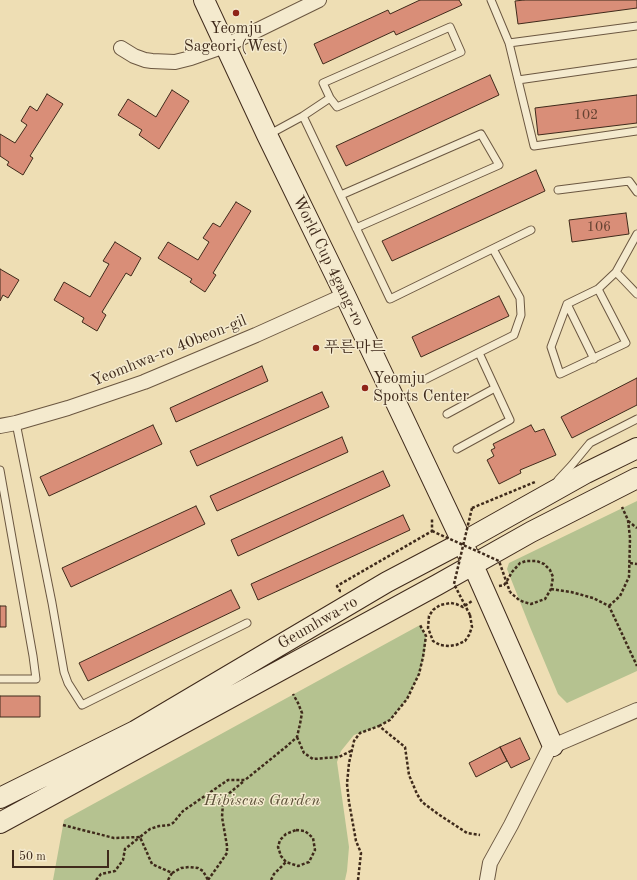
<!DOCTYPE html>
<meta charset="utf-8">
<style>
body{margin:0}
#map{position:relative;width:637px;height:880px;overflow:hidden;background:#eedeb4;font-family:"Old Standard TT",serif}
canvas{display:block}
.scale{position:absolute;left:12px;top:850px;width:97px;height:18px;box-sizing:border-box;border:2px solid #3f2a1b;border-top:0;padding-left:5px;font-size:12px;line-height:14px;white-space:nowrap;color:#3f2a1b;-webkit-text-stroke:3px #f4eace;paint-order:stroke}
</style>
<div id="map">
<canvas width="637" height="880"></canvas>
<div class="scale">50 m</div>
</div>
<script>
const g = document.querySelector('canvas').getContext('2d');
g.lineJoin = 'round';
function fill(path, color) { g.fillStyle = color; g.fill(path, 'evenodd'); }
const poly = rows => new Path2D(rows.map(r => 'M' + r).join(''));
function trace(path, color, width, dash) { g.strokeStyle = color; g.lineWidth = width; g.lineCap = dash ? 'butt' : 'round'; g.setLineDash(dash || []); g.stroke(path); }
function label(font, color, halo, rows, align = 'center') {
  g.font = font + ' "Old Standard TT","Noto Serif KR",serif'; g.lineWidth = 3; g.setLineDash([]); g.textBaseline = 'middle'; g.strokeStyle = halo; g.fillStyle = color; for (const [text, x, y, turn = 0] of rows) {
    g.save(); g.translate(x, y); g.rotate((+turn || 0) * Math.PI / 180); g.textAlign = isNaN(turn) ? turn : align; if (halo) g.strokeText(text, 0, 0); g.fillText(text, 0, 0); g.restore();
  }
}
fill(poly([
 [637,501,637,671,567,703,558,694,530,627,507,569,509,563],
 [420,625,426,636,425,652,419,674,407,699,390,720,379,726,354,735,341,751,337,762,349,847,347,871,345,880,53,880,64,820]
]), '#b5c290');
const building = poly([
 [420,0,459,0,462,5,396,35,394,31,323,64,314,44,388,10,390,14,420,0],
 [524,0,637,0,637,8,518,24,515,1,524,0],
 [490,75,499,95,346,166,336,146,490,75],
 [172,90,189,101,159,149,139,135,142,130,118,115,128,99,156,117,172,90],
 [47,94,63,104,30,156,33,158,23,175,7,165,9,162,0,156,0,134,15,143,27,125,21,121,30,106,37,111,47,94],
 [637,95,637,123,538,135,535,108,637,95],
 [536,170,545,191,392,261,382,241,536,170],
 [236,202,251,211,213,273,216,275,205,292,190,282,192,279,158,258,168,242,198,260,209,242,203,238,213,223,220,227,236,202],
 [626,213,629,234,572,242,569,220,626,213],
 [115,242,141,258,131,276,126,273,102,312,106,315,97,331,82,322,84,318,54,300,64,282,90,297,109,264,103,261,115,242],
 [0,269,19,280,8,298,3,295,0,301,0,269],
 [499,296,509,316,421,357,412,337,499,296],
 [262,366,268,381,176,422,170,408,262,366],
 [637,378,637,405,572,438,561,417,637,378],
 [322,392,329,407,197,466,190,451,322,392],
 [153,425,162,444,49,496,40,477,153,425],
 [531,425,535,432,544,429,556,455,520,470,521,473,499,484,487,460,494,456,491,450,495,448,493,444,531,425],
 [342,437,348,452,217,511,210,496,342,437],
 [383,471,390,486,238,556,231,540,383,471],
 [196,506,205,524,71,587,62,568,196,506],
 [403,515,410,530,258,600,251,584,403,515],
 [231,590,240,608,88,681,79,663,231,590],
 [0,606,6,606,6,627,0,627,0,606],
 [0,696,40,696,40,717,0,717,0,696],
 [520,738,530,759,511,768,500,747,520,738],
 [500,747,507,761,476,777,469,763,500,747]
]);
fill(building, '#d98e78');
trace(building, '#3f2a1b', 1);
const lane = poly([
 [491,0,509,43,534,146,637,131],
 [509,43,637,26],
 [518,80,637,63],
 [303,116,330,98,323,83,450,27,461,52,337,107,330,98],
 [268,135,303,116,390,299,531,230],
 [558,190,629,181,637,192],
 [341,195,481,134,499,165,356,228],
 [637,234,616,272,637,294],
 [598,289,626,343,560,374,551,347,567,304,598,289,616,272],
 [567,304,594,359],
 [426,379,514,335,521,315,520,298,493,249],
 [447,414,495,388],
 [16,423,52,603,64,672,68,683,82,705,247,623],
 [457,449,510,420,479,353],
 [0,470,33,656,36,679,0,679],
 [558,480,571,466,590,443,637,419]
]);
const street = poly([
 [121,48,134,56,145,60,152,61,175,62,191,58,225,46,319,0],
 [0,426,16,423,68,408,144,382,256,335,345,295],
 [487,880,490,863,511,825,548,751,553,746,637,710]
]);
const secondary = poly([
 [204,0,267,135,345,295,473,565,553,746],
 [0,798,135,731,387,582,463,542,586,473,637,448],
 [0,823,437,585,531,532,637,478]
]);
trace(lane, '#6b5741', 9);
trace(street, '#6b5741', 16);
trace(secondary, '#3f2a1b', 22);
trace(poly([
 [472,508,535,482],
 [628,521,637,528],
 [630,563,637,564],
 [499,586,504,585,507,581,512,572,520,563,526,561,537,561,544,564,550,570,553,577,551,589,545,599,531,604,524,602,519,600,510,592],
 [551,589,571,592,593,598,609,606,637,666],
 [341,591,340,591,337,586,432,531,432,518],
 [609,606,620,596,629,577,630,538,628,520,622,507],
 [470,615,472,627,469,635,465,641,456,645,449,646,440,645,433,641,428,628,429,616,433,610,440,605,451,603,456,604,463,607,472,601],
 [379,726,390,720,407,699,419,674,423,657,426,636,420,625],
 [297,737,304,753,313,759,339,757,351,751],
 [63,825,114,838,140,837],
 [296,830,305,831,313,838,315,850,309,862,298,866,286,862,281,856,278,847,280,840,286,834,296,830],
 [172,873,181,868,189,867,198,868,203,871,208,880],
 [96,880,101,874,115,871,123,860,125,849,140,837],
 [168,880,172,873,152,864,140,837,150,829,159,826,169,825,173,823,183,811,228,780,245,780,287,746,297,737,300,724,302,713,298,703,293,694],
 [208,880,218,866,227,853,227,846,222,817,223,803,227,795,244,781],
 [271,880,274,874,286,862],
 [358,880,361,853,356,841,349,802,347,784,349,763,354,741,360,733,379,726,405,747,409,775,417,794,422,802,438,814,467,833,480,835]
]), '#3f2a1b', 2.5, [3, 2]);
trace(lane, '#f4eace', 7);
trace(street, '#f4eace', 14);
trace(secondary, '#f4eace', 20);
trace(poly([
 [432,531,499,561,510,592],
 [470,615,454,584,472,508]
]), '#3f2a1b', 2.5, [3, 2]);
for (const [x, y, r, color] of [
 [236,13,4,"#8f2418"],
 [316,348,4,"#8f2418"],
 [365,388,4,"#8f2418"]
]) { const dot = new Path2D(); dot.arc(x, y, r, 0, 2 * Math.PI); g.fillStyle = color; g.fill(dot); trace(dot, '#f4eace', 1.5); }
label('14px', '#664332', null, [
 ["102",586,115],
 ["106",599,227]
]);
label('16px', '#3f2a1b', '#f4eace', [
 ["Yeomju",236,29,"center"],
 ["Sageori (West)",236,47,"center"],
 ["푸른마트",324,348],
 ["Yeomju",373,379],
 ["Sports Center",373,397]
], 'left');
label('16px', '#3f2a1b', '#f4eace', [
 ["World Cup 4gang-ro",328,261,64],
 ["Yeomhwa-ro 40beon-gil",169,351,-22],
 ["Geumhwa-ro",318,623,-30]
]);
label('italic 16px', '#5c5038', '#f4eace', [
 ["Hibiscus Garden",262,801]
]);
</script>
